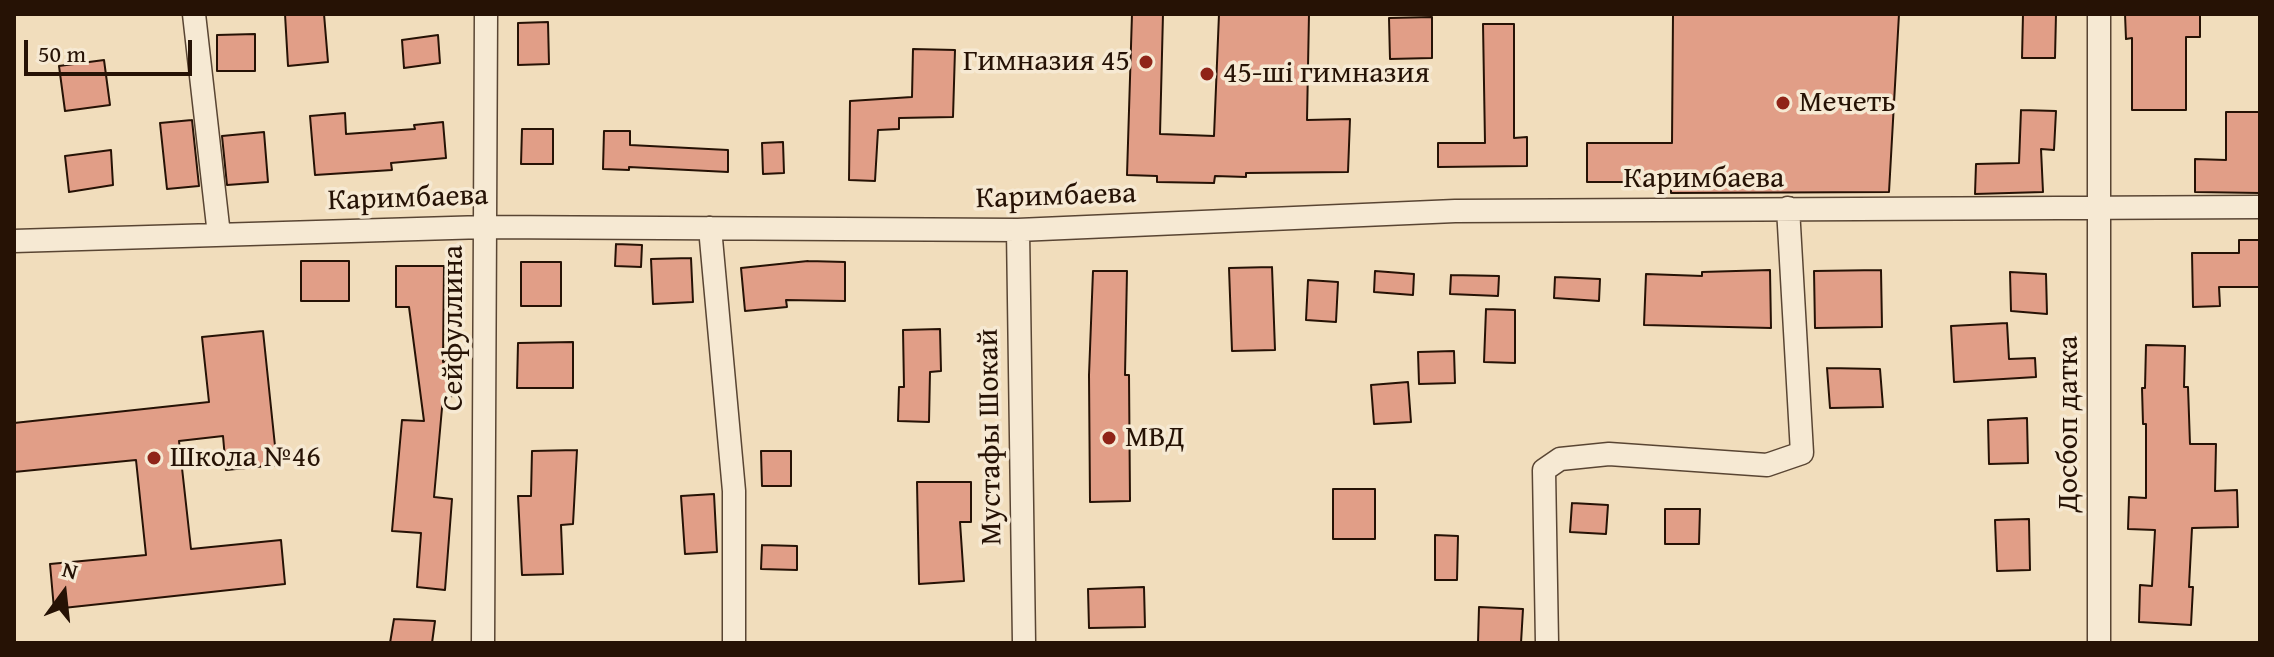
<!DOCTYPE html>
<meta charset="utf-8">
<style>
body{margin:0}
#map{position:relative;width:2274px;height:657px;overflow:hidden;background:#f1ddbc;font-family:"Gentium Book Plus",serif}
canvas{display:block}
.frame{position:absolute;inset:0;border:16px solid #261205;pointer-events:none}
.north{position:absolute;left:24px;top:553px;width:80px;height:80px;-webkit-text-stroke:6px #f6e9d3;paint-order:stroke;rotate:15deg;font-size:22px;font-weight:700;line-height:32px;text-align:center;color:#261205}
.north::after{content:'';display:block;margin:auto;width:28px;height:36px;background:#261205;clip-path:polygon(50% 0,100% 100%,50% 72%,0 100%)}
.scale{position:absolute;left:24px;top:40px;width:168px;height:36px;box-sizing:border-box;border:4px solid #261205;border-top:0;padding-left:10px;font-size:24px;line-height:28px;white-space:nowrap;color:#261205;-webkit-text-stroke:6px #f6e9d3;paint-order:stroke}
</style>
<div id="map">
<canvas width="2274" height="657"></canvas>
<div class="frame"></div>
<div class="north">N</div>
<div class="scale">50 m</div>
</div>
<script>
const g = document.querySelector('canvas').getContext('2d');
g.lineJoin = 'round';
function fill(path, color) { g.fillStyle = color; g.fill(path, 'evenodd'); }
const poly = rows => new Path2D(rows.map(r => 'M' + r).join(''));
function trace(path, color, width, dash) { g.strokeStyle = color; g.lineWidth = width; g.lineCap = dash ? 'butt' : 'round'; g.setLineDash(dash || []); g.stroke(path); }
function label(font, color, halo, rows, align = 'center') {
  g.font = font + ' "Gentium Book Plus",serif'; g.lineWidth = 7; g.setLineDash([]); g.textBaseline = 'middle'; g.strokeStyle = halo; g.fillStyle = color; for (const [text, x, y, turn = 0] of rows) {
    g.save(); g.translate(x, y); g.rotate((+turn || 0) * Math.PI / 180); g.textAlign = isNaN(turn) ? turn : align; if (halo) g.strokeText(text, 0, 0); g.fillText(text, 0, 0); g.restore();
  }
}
const building = poly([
 [285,14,324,14,328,62,288,66,285,14],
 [1132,14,1163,14,1160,134,1214,136,1219,14,1309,14,1307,120,1350,119,1348,172,1246,173,1246,177,1215,176,1214,183,1157,182,1157,176,1127,175,1132,14],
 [1673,14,1899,14,1889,192,1671,193,1671,182,1587,182,1587,143,1672,143,1673,14],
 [2023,14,2056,14,2055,58,2022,58,2023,14],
 [2125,14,2200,14,2200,37,2186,37,2186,110,2132,110,2132,38,2126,39,2125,14],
 [1432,17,1432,58,1390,59,1389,18,1432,17],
 [548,22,549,64,518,65,518,23,548,22],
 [1483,24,1514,24,1514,138,1527,137,1527,166,1438,167,1438,143,1485,143,1483,24],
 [255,34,255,71,217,71,217,35,255,34],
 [438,35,440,63,404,68,402,40,438,35],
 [913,49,955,50,953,117,899,118,899,129,878,130,875,181,849,180,850,101,912,97,913,49],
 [104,60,110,105,65,111,59,66,104,60],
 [2021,110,2056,111,2054,150,2041,149,2043,192,1975,194,1976,164,2019,163,2021,110],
 [2226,112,2260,112,2260,193,2195,192,2195,159,2226,160,2226,112],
 [345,113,346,134,415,129,414,125,443,122,446,158,391,163,392,170,315,175,310,116,345,113],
 [192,120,199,186,167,189,160,123,192,120],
 [522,129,553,129,553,164,521,164,522,129],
 [604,131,630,131,630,145,728,150,728,172,629,167,629,170,603,169,604,131],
 [264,132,268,182,227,185,222,136,264,132],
 [783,142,784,173,763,174,762,143,783,142],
 [111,150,113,185,69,192,65,156,111,150],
 [2239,240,2260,240,2260,287,2219,287,2220,306,2193,307,2192,253,2239,253,2239,240],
 [616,244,642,245,641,267,615,266,616,244],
 [691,258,693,302,653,304,651,259,691,258],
 [301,261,349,261,349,301,301,301,301,261],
 [808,261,845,262,845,301,786,300,787,307,745,311,741,268,808,261],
 [521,262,561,262,561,306,521,306,521,262],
 [396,266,444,266,443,362,452,361,453,396,443,397,434,497,452,499,445,590,417,587,421,533,392,531,402,420,424,421,409,307,396,307,396,266],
 [1272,267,1275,350,1232,351,1229,268,1272,267],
 [1770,270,1771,328,1644,325,1646,274,1702,276,1702,272,1770,270],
 [1881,270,1882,327,1815,328,1814,271,1881,270],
 [1093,271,1127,271,1125,375,1129,375,1130,501,1090,502,1089,375,1093,271],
 [1375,271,1414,274,1413,295,1374,292,1375,271],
 [2010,272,2046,274,2047,314,2011,311,2010,272],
 [1451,275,1499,276,1498,296,1450,294,1451,275],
 [1555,277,1600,279,1599,301,1554,298,1555,277],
 [1308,280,1338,282,1336,322,1306,320,1308,280],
 [1486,309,1515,310,1515,363,1484,362,1486,309],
 [2007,323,2009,359,2035,358,2036,377,1954,382,1951,326,2007,323],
 [940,329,941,371,930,372,929,422,898,421,899,387,904,387,903,330,940,329],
 [263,331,277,465,226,470,223,436,179,441,191,549,281,540,285,584,54,609,50,564,146,555,136,460,14,472,14,423,209,402,202,337,263,331],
 [573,342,573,388,517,388,518,343,573,342],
 [2146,345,2185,346,2184,387,2188,387,2190,444,2216,444,2215,491,2237,490,2238,527,2192,528,2189,587,2193,587,2191,625,2139,622,2140,585,2152,586,2155,530,2128,529,2129,497,2146,498,2146,424,2143,424,2142,388,2145,388,2146,345],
 [1454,351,1455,383,1419,384,1418,352,1454,351],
 [1827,368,1880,369,1883,407,1830,408,1827,368],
 [1408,382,1411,422,1374,424,1371,385,1408,382],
 [2027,418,2028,463,1989,464,1988,420,2027,418],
 [577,450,573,524,561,525,563,574,522,575,518,496,531,496,532,451,577,450],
 [761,451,791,451,791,486,762,486,761,451],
 [917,482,971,482,971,522,960,522,964,581,919,584,917,482],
 [1333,489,1375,489,1375,539,1333,539,1333,489],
 [714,494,717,552,685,554,681,496,714,494],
 [1572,503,1608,505,1606,534,1570,532,1572,503],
 [1665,509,1700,509,1699,544,1665,544,1665,509],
 [2029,519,2030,570,1997,571,1995,520,2029,519],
 [1435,535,1458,536,1457,580,1435,580,1435,535],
 [762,545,797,546,797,570,761,569,762,545],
 [1144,587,1145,627,1089,628,1088,589,1144,587],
 [1479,607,1523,609,1521,643,1478,643,1479,607],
 [394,619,435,621,432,643,390,643,394,619]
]);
fill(building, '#e19e87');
trace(building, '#261205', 2);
const minor = poly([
 [194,14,219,235],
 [2099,14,2099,643],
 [710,228,734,491,734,643],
 [1018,230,1024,643],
 [14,241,485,227,1018,230,1455,211,2260,207],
 [483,643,486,14],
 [1547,643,1544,470,1560,459,1609,454,1767,465,1802,453,1788,208]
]);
trace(minor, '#594533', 25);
trace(minor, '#f6e9d3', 22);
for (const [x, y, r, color] of [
 [1146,62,8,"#8f2418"],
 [1207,74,8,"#8f2418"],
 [1783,103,8,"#8f2418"],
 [1109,438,8,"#8f2418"],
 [154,458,8,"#8f2418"]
]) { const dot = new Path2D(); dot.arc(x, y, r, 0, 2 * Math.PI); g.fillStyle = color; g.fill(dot); trace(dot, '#f6e9d3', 3); }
label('30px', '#261205', '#f6e9d3', [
 ["Гимназия 45",1130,62,"right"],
 ["45-ші гимназия",1223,74],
 ["Мечеть",1799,103],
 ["МВД",1125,438],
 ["Школа №46",170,458]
], 'left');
label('30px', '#261205', '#f6e9d3', [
 ["Каримбаева",1704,179],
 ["Каримбаева",1056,197,-2],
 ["Каримбаева",408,199,-2],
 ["Сейфуллина",454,328,-90],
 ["Досбоп датка",2069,424,-90],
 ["Мустафы Шокай",991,437,-91]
]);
</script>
